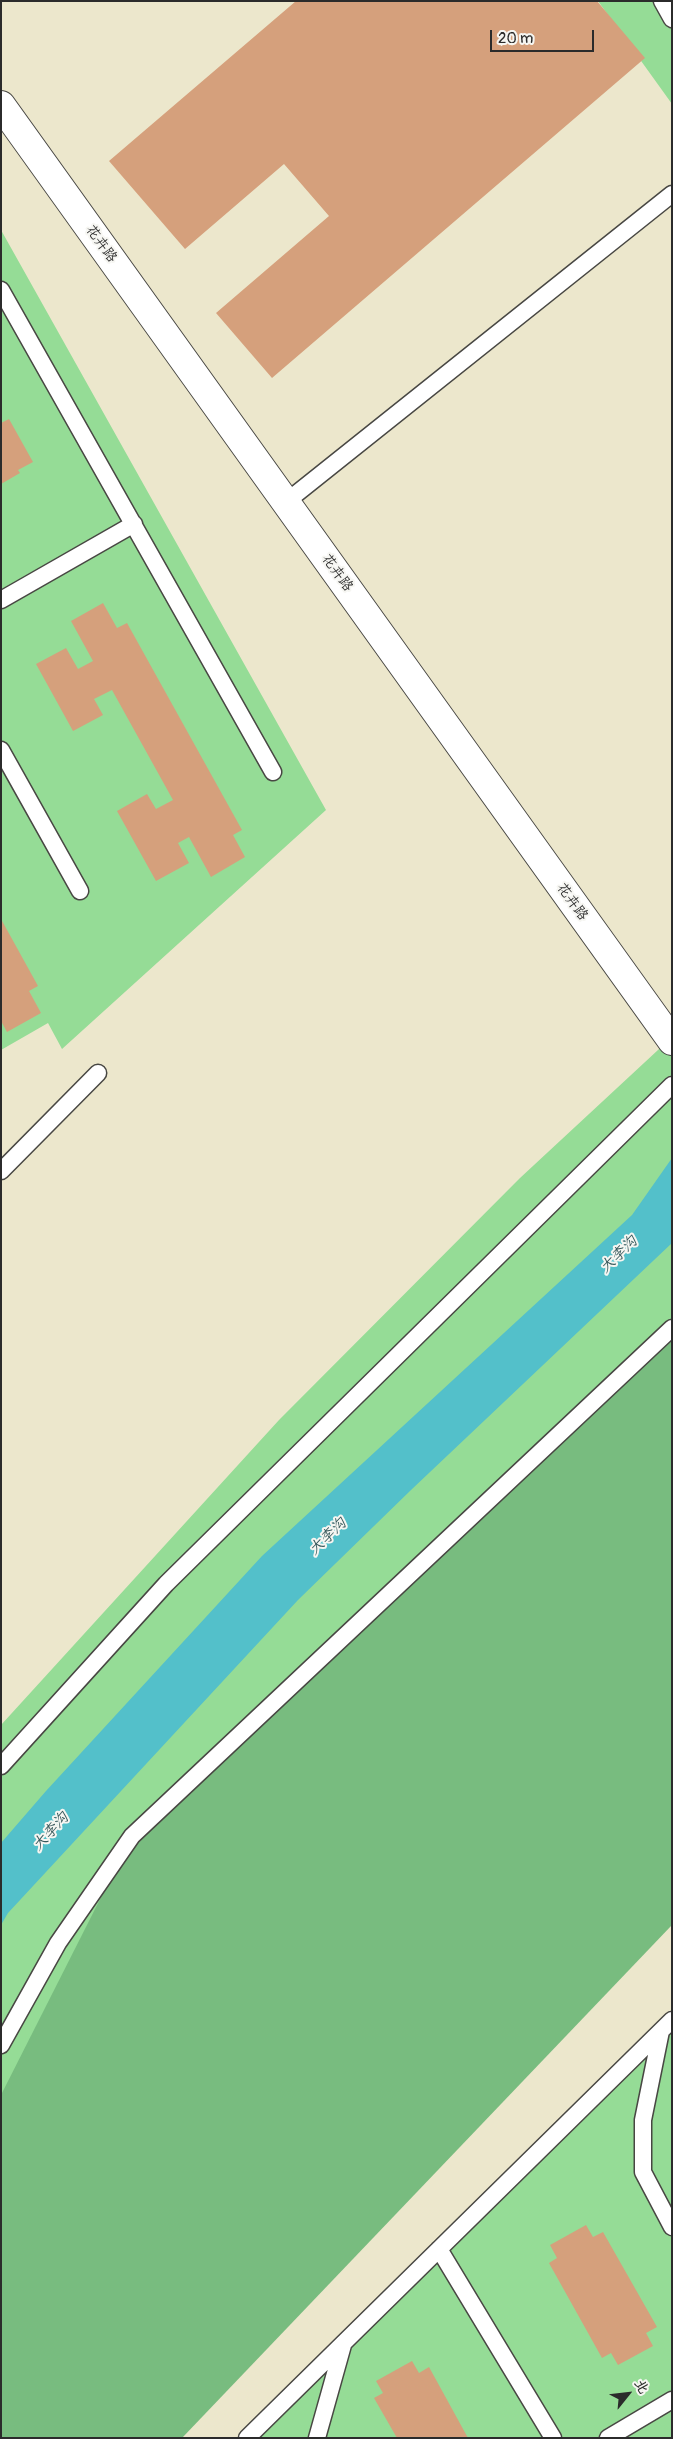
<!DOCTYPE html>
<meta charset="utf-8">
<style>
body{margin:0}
#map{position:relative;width:673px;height:2439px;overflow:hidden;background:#ece7cc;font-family:Pangolin,"LXGW WenKai TC",sans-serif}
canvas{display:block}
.frame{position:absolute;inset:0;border:2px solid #2b2b2b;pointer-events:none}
.north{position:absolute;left:603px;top:2369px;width:50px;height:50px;-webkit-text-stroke:4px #f6f6f2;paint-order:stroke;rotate:61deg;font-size:14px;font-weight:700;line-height:20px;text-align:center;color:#2b2b2b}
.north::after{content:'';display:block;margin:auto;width:18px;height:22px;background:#2b2b2b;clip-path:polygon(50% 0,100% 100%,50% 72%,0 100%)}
.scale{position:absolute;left:490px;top:30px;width:104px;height:22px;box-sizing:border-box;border:2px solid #2b2b2b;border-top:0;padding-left:6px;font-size:15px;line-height:18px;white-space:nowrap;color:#2b2b2b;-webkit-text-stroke:4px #f6f6f2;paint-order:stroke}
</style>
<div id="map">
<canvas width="673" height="2439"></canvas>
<div class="frame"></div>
<div class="north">北</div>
<div class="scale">20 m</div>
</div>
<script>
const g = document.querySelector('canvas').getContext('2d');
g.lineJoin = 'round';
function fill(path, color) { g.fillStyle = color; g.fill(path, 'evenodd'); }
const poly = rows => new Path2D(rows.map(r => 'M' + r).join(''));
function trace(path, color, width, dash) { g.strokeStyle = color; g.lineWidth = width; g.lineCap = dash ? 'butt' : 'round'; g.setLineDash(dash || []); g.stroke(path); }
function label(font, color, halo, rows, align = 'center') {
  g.font = font + ' Pangolin,"LXGW WenKai TC",sans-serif'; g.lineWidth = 4; g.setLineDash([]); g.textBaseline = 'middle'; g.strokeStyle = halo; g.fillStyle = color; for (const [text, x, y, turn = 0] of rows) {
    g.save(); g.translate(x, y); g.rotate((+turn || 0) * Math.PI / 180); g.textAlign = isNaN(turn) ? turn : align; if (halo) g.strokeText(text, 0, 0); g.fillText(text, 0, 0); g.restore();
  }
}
fill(poly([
 [598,1,672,1,672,104],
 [1,230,326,810,62,1049,48,1023,1,1050],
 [672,1037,672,1328,1,2095,1,1725,279,1420,520,1178],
 [672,2020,672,2438,247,2438]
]), '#95dc96');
fill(poly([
 [672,1328,672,1925,182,2438,1,2438,1,2095,132,1836]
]), '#78bc7f');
fill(poly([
 [672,1158,672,1243,411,1490,298,1600,8,1913,1,1925,1,1843,46,1791,262,1556,632,1215]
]), '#53c0ca');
fill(poly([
 [296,1,597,1,645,58,272,378,216,313,329,216,284,164,185,249,109,161],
 [9,419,33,462,18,470,20,473,1,484,1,423],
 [103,603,117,628,127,623,242,830,233,835,245,857,211,877,189,837,178,843,189,863,156,881,117,811,147,794,156,809,173,800,112,690,94,699,103,715,73,731,36,664,66,648,78,669,93,661,71,621],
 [1,919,38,986,29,991,41,1013,7,1032,1,1021],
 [586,2225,593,2237,603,2232,657,2327,646,2333,653,2346,618,2365,611,2353,602,2358,549,2263,557,2258,550,2245],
 [412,2361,419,2373,429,2367,468,2438,397,2438,374,2398,383,2393,376,2381]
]), '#d5a07c');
const lane = poly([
 [662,1,672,19],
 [1,290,273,772],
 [286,502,672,194],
 [1,600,134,524],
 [1,750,80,891],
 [1,1171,98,1073],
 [1,1766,166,1584,672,1085],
 [661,2031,643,2120,643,2172,672,2227],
 [1,2045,58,1943,132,1836,672,1328],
 [439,2249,553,2438],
 [247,2438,672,2020],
 [317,2438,343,2345],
 [608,2438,672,2400]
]);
const street = poly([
 [1,105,672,1041]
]);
trace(lane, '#484743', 19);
trace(street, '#484743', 30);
trace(lane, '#fff', 16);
trace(street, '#fff', 28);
label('14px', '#2b2b2b', '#f6f6f2', [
 ["花卉路",101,244,54],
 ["花卉路",337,573,54],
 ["花卉路",572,902,54]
]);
label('italic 15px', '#37585b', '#f6f6f2', [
 ["大李沟",619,1255,-44],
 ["大李沟",328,1537,-44],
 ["大李沟",51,1832,-47]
]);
</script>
